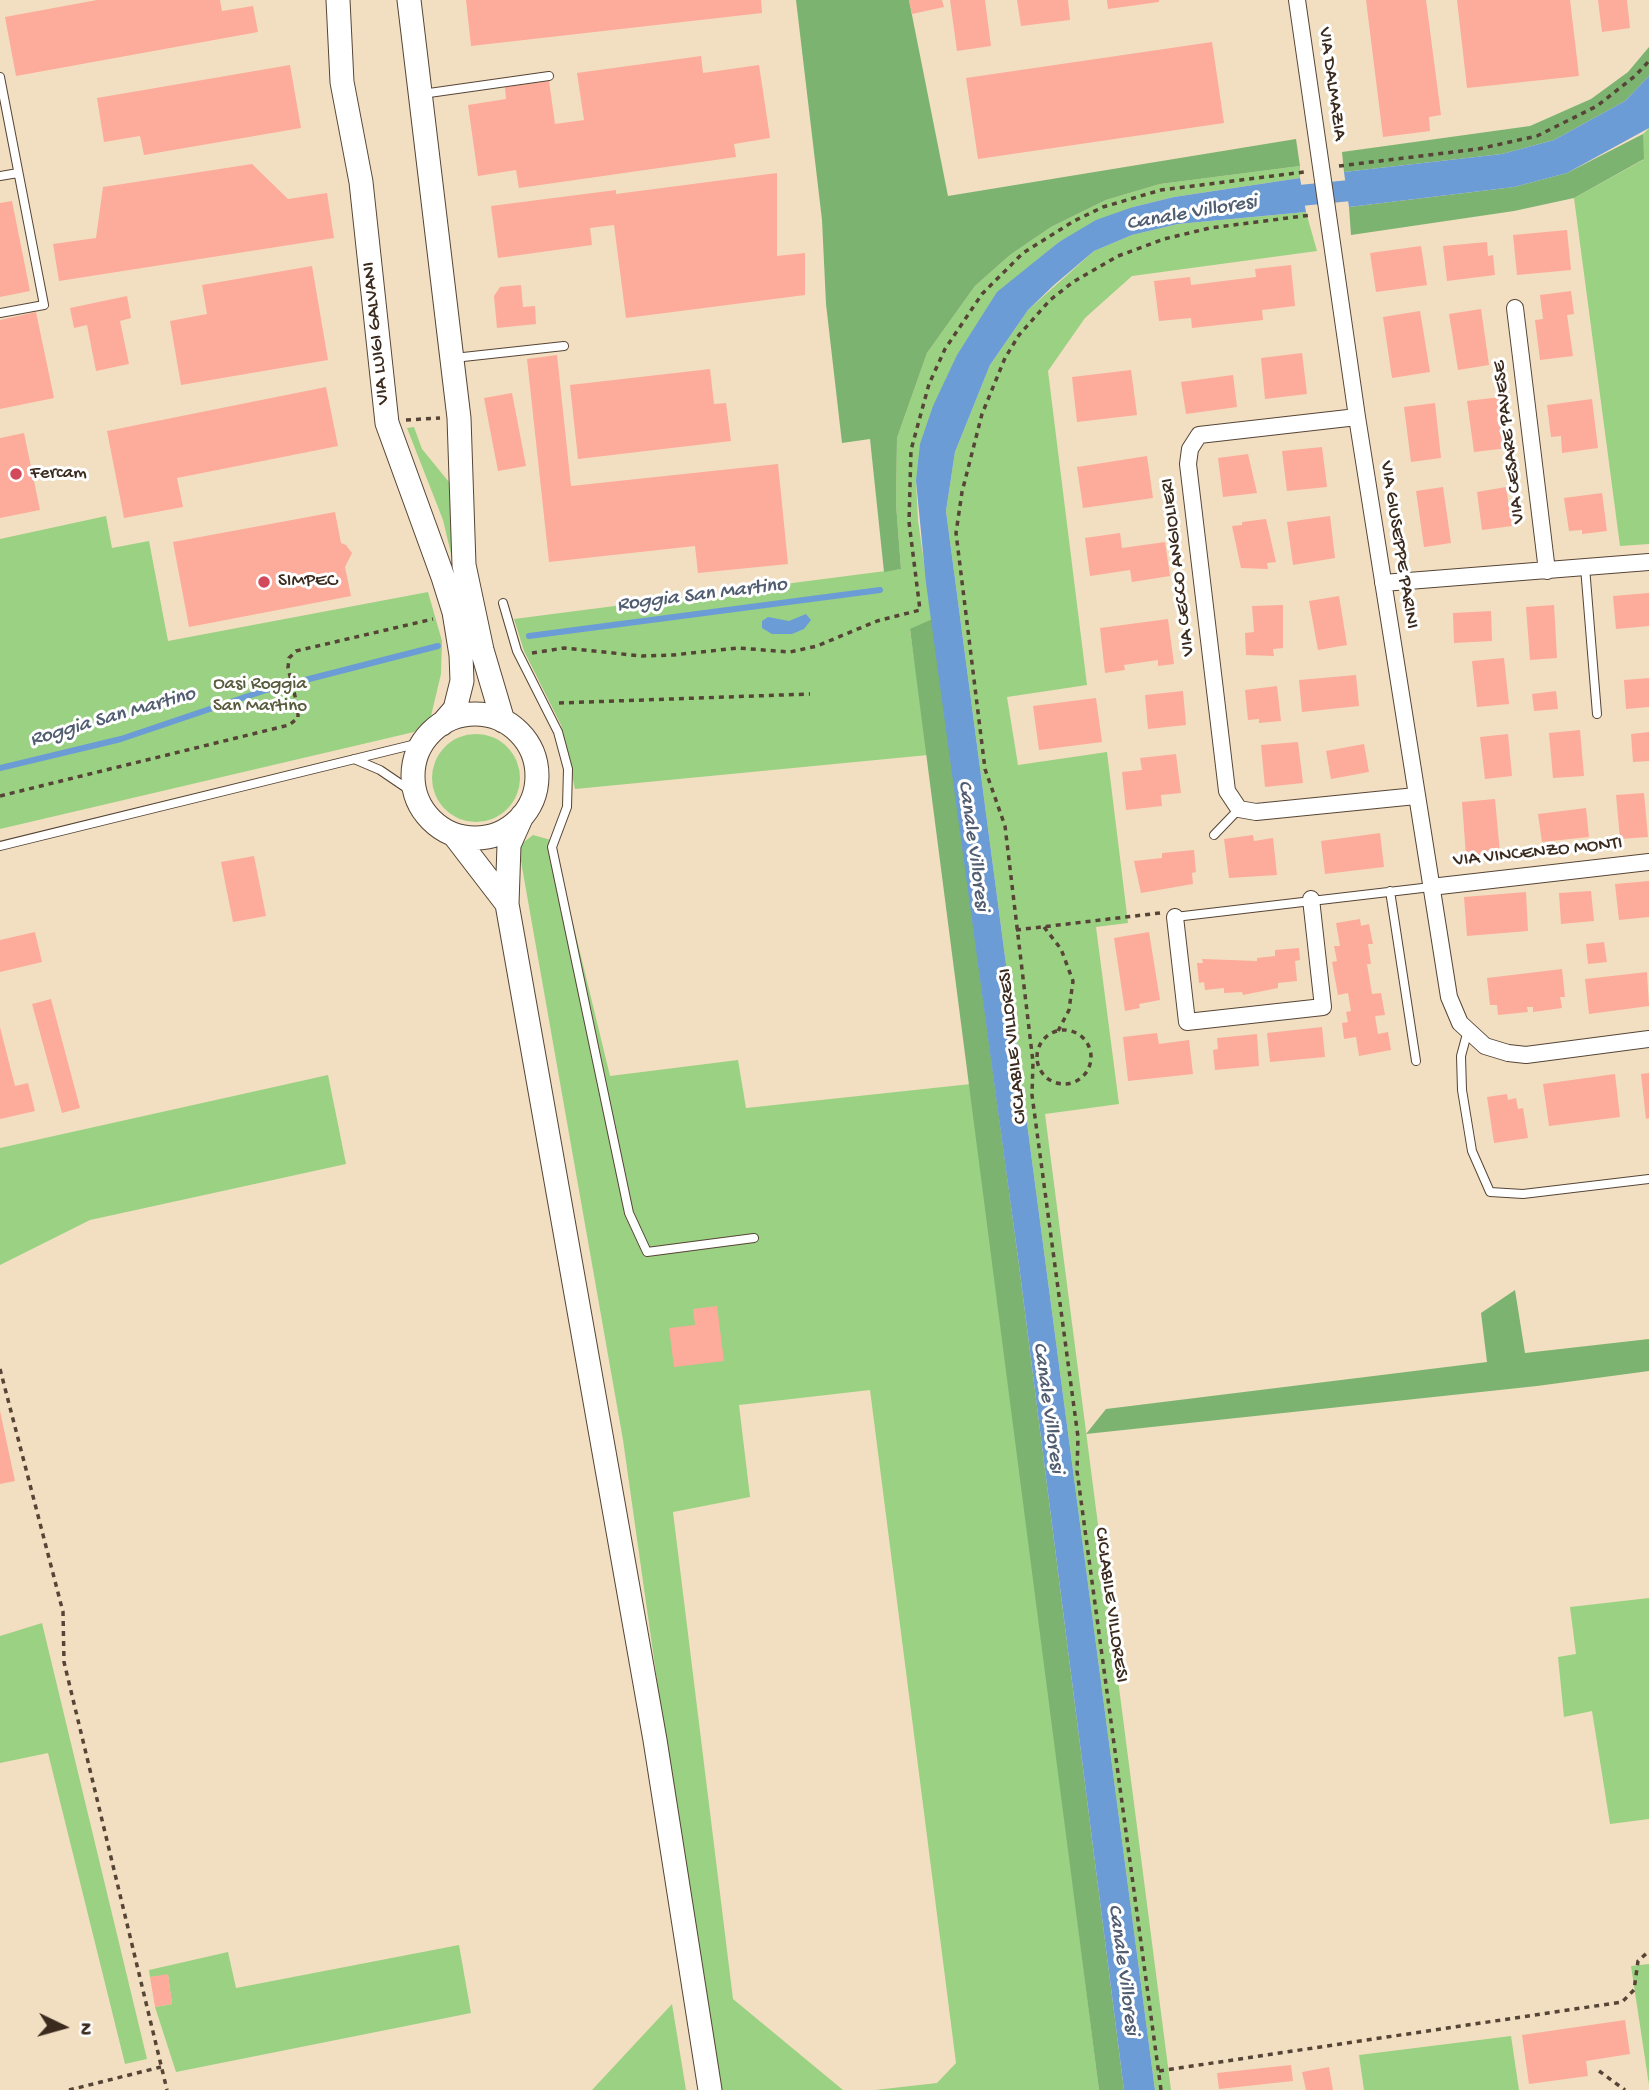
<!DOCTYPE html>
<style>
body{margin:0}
#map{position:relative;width:1649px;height:2090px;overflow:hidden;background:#f2dfc1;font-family:"Gochi Hand",sans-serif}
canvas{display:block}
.north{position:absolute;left:28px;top:1992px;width:70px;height:70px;-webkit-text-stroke:5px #fff;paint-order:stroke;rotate:95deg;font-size:19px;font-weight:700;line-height:28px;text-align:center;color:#3b2a1e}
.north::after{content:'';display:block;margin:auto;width:24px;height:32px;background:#3b2a1e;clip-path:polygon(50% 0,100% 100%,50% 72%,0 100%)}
</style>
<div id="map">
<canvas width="1649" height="2090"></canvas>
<div class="north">N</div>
</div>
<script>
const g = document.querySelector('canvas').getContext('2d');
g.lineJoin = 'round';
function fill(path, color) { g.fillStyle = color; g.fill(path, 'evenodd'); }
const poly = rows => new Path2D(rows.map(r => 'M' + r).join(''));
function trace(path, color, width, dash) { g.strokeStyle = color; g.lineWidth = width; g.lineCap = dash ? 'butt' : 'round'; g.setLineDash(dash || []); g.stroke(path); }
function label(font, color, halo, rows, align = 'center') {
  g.font = font + ' "Gochi Hand",sans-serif'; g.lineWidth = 6; g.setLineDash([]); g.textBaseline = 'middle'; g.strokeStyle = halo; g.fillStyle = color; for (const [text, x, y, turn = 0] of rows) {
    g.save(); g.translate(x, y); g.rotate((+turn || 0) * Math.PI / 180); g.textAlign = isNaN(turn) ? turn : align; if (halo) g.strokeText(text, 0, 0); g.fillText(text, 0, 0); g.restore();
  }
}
fill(poly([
 [1649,128,1649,544,1620,546,1574,198,1643,160,1643,134],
 [1300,166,1300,178,1174,197,1133,207,1059,242,1035,262,916,481,918,520,932,619,910,630,928,755,575,789,561,725,524,651,514,619,901,569,896,504,897,438,927,353,975,286,1010,255,1051,227,1106,200,1160,184],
 [1306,212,1317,251,1132,276,1085,318,1048,371,1087,685,1007,697,1018,765,1107,752,1128,923,1096,927,1119,1104,1045,1114,1171,2090,1155,2090,946,511,955,452,990,365,1028,310,1094,251,1132,235,1178,224],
 [414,427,422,449,453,487,457,579,443,520,407,428],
 [106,516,112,548,149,541,168,641,428,592,442,641,441,674,431,716,414,732,0,829,0,539],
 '432 778a44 44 0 1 1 88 0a44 44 0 1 1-88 0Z',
 [533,835,551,840,555,849,610,1076,738,1060,746,1108,971,1084,1099,2090,875,2090,937,2083,956,2063,870,1390,739,1405,750,1497,673,1512,733,1999,843,2090,715,2090,623,1440,519,850,520,845],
 [328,1075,346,1164,90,1220,0,1265,0,1148],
 [1649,1598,1649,1819,1610,1824,1592,1711,1564,1717,1558,1657,1576,1654,1570,1607],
 [42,1623,147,2059,125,2064,48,1753,0,1763,0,1636],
 [459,1945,471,2013,176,2072,155,2007,172,2004,168,1975,150,1977,149,1970,228,1952,236,1988],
 [1649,1964,1649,2085,1631,1966],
 [672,2004,686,2090,592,2090],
 [1511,2036,1519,2090,1364,2090,1359,2055]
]), '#9bd183');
fill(poly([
 [796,0,909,0,948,196,1296,139,1300,166,1160,184,1106,200,1051,227,1010,255,975,286,927,353,897,438,896,504,901,569,884,572,870,439,842,443,826,304,822,220],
 [1649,47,1649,76,1625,101,1554,140,1502,154,1344,172,1342,152,1530,126,1591,99,1628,72],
 [1643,134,1644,159,1574,198,1514,211,1351,235,1349,207,1514,187,1567,173],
 [932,619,1019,1265,1124,2090,1099,2090,910,629],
 [1515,1290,1525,1353,1649,1339,1649,1371,1537,1386,1086,1434,1106,1409,1487,1362,1481,1313]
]), '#7cb371');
fill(poly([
 [1649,76,1649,128,1567,173,1514,187,1349,207,1344,172,1502,154,1554,140,1625,101],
 [1300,178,1306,212,1178,224,1132,235,1094,251,1054,285,1028,310,990,365,955,452,946,511,1155,2090,1124,2090,1019,1265,926,583,916,481,920,444,933,406,957,355,997,292,1059,242,1096,220,1133,207,1174,197],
 [806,614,811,620,804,629,792,634,772,634,762,628,762,621,768,617,789,621]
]), '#6b9cd5');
trace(poly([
 [529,636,880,590],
 [0,768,121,739,266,690,438,646]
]), '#6b9cd5', 6);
trace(poly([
 [1275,198,1375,188]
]), '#6b9cd5', 21);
fill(poly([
 [97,0,220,0,222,11,253,6,258,32,16,76,5,17],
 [466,0,761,0,762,13,471,46],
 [909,0,942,0,944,7,912,14],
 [950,0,985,0,991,46,957,51],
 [1017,0,1068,0,1070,20,1021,26],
 [1107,0,1159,0,1159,2,1108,9],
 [1366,0,1426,0,1441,115,1429,117,1430,131,1383,137],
 [1457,0,1570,0,1579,76,1467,88],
 [1598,0,1627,0,1630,28,1602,32],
 [1212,42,1224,123,978,159,966,78],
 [701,56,703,73,759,65,770,138,734,144,736,157,519,188,516,170,478,176,468,105,506,99,505,87,549,81,555,124,584,120,577,73],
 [290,65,301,128,144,155,140,136,104,142,97,98],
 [252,164,288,199,327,193,334,238,59,281,53,244,96,238,103,187],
 [777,173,777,256,805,253,805,295,626,318,614,225,590,228,592,245,498,258,491,206,616,190,616,194],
 [12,201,30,291,0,297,0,203],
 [1567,230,1571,270,1517,275,1513,235],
 [1487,242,1488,256,1493,255,1495,275,1447,281,1443,246],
 [1421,246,1427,285,1376,292,1370,253],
 [1291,265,1295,306,1262,310,1263,320,1192,328,1191,318,1159,321,1154,281,1190,277,1191,285,1256,277,1255,269],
 [312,266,328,360,181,385,170,321,207,314,202,285],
 [521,285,523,307,535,306,536,324,497,328,494,296,500,287],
 [1571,291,1574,314,1567,315,1573,356,1540,360,1535,320,1543,319,1540,295],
 [127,296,131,318,120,321,129,364,96,371,87,325,74,328,70,308],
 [1481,309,1489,365,1458,370,1449,314],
 [1420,311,1430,372,1392,378,1383,317],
 [36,312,54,398,0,409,0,320],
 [1302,353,1307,394,1265,399,1261,358],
 [557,355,571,486,778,464,788,564,698,573,695,546,549,562,527,359],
 [710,369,714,404,726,403,731,441,578,459,570,385],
 [1131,370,1137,415,1077,422,1072,377],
 [1233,375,1237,407,1186,414,1181,382],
 [326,387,338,446,177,478,183,507,124,518,107,431],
 [512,393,526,466,498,471,484,398],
 [1501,397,1508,448,1474,452,1467,401],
 [1592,399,1598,448,1562,453,1561,436,1551,437,1547,405],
 [1435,403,1441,458,1411,462,1404,407],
 [24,433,40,510,0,518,0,438],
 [1322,447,1327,487,1287,491,1282,451],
 [1248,454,1257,493,1223,497,1218,458],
 [1147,456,1153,498,1083,508,1077,467],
 [1443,487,1451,543,1424,547,1416,491],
 [1506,487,1512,526,1482,530,1477,492],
 [1602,493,1607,531,1582,534,1582,530,1569,531,1564,498],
 [335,512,341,543,346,545,352,553,345,567,351,596,189,627,173,542],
 [1330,516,1335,558,1293,565,1287,522],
 [1266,519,1276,562,1267,563,1268,569,1241,568,1232,526,1242,525,1242,522],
 [1120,533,1122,548,1165,542,1170,576,1132,582,1130,570,1090,576,1085,538],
 [1649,593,1649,626,1616,629,1613,596],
 [1339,596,1347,645,1318,650,1309,601],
 [1283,605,1283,648,1273,649,1274,656,1246,655,1245,633,1254,632,1252,606],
 [1554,605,1557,658,1530,660,1526,607],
 [1491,611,1492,641,1454,643,1453,613],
 [1168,619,1174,664,1158,666,1158,660,1124,665,1125,670,1105,673,1100,628],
 [1504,658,1509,704,1477,707,1472,661],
 [1356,675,1359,706,1302,712,1299,680],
 [1649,678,1649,707,1626,709,1624,680],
 [1277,686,1281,721,1259,723,1259,719,1248,720,1245,690],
 [1183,691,1186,725,1148,729,1145,695],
 [1556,691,1558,709,1534,711,1532,694],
 [1096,698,1102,742,1039,750,1033,706],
 [1580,730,1584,776,1553,778,1549,733],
 [1649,732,1649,761,1633,762,1631,734],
 [1508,734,1512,776,1485,779,1480,737],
 [1298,742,1303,783,1265,787,1261,745],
 [1364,744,1369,772,1331,779,1326,751],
 [1176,754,1181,793,1161,795,1162,806,1126,810,1122,772,1142,770,1140,758],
 [1644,793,1648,837,1620,839,1616,795],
 [1495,799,1500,853,1466,856,1462,802],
 [1586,808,1589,837,1542,842,1538,814],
 [1380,833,1384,867,1325,874,1321,841],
 [1253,835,1254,841,1273,838,1277,875,1229,878,1224,839],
 [1194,850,1196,872,1192,873,1193,884,1141,893,1134,861,1162,858,1162,853],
 [254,856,266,916,233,922,221,862],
 [1649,881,1649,917,1619,920,1615,884],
 [1591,891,1594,921,1561,924,1559,893],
 [1526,892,1528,931,1467,936,1464,897],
 [1360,919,1361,926,1369,924,1373,944,1368,944,1371,964,1367,964,1372,994,1381,993,1385,1015,1375,1016,1378,1034,1388,1032,1391,1050,1359,1056,1356,1037,1344,1039,1342,1023,1348,1022,1346,1012,1351,1011,1348,993,1338,995,1332,962,1337,961,1334,946,1340,946,1336,923],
 [35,932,42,962,0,972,0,940],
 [1149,932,1160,1000,1139,1004,1140,1008,1125,1011,1114,938],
 [1604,942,1607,962,1588,964,1586,944],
 [1299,948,1300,960,1295,961,1297,981,1278,983,1278,988,1243,995,1242,992,1224,993,1224,988,1205,990,1204,982,1199,983,1197,963,1203,963,1202,959,1257,961,1257,958,1275,956,1275,950],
 [1562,969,1565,997,1560,997,1562,1008,1533,1012,1533,1007,1527,1007,1528,1012,1498,1015,1497,1005,1490,1005,1487,978],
 [1647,972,1649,1006,1589,1014,1585,979],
 [51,999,80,1108,62,1113,32,1004],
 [0,1027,15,1086,28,1083,35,1111,0,1119],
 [1322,1027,1325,1057,1270,1062,1267,1033],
 [1157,1033,1159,1044,1189,1040,1193,1074,1128,1081,1123,1037],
 [1257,1034,1259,1066,1215,1070,1213,1050,1218,1049,1217,1038],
 [1649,1073,1649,1118,1646,1119,1641,1074],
 [1615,1074,1620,1117,1549,1126,1543,1084],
 [1507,1094,1508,1100,1516,1098,1518,1109,1523,1108,1528,1138,1494,1143,1487,1097],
 [717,1306,724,1361,674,1367,669,1328,695,1325,693,1309],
 [0,1411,15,1481,0,1484],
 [168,1974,172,2004,155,2007,150,1977],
 [1625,2020,1630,2054,1586,2061,1588,2076,1529,2084,1522,2035],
 [1291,2065,1293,2081,1219,2089,1217,2073],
 [1329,2067,1333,2090,1306,2090,1302,2072]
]), '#fdab9b');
const lane = poly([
 [0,77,44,305,0,313],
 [422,94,549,76],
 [0,176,18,173],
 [454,358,564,346],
 [1585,567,1597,714],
 [503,603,517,651,558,732,568,769,567,807,552,847,629,1213,647,1252,754,1238],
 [354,759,380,770,405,787,419,802],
 [1214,835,1239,809],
 [0,846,424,742],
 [1390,891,1416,1061],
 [1175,917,1431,887],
 [1468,1030,1461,1056,1462,1090,1472,1151,1490,1192,1523,1194,1649,1179]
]);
const street = poly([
 [1297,0,1357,417,1449,997,1460,1023,1485,1046,1508,1053,1526,1055,1649,1039],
 [1515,308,1547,571],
 [1357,417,1199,435,1190,449,1188,464,1227,791,1239,809,1256,812,1416,796],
 [1383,583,1649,562],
 [1431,887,1649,862],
 [1175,917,1187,1022,1323,1007,1311,899]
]);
const secondary = poly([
 [338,0,342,82,361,182,387,423,443,577,454,612,461,655,462,681,455,709,442,724],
 [409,0,459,418,464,565,482,650,503,721],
 '413 776a62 62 0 1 1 124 0a62 62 0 1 1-124 0Z',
 [522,816,509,845,507,904,655,1740,710,2090],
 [454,835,507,904]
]);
trace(lane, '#564536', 10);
trace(street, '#564536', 18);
trace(secondary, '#564536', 25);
trace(poly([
 [1339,166,1478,149,1537,136,1597,106,1635,76,1649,61],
 [406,420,440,418],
 [532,653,564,648,642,656,673,655,738,648,790,652,817,646,877,621,920,610,909,522,911,450,929,384,945,349,982,294,1023,253,1074,221,1103,207,1161,190,1304,172],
 [559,703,810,694],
 [0,796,289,725,298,718,298,708,288,668,289,658,296,651,433,619],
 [1044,927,1061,949,1073,981,1069,1010,1058,1031],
 [1016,930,1160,913],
 '1037 1057a27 27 0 1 1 54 0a27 27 0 1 1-54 0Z',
 [0,1369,63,1612,64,1662,167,2090],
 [1159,2071,1622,2002,1634,1990,1638,1961,1649,1951],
 [1599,2071,1625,2090],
 [69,2090,161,2067],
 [1161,2090,1077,1471,1078,1437,1032,1095,1033,1062,1005,826,985,769,956,533,962,492,982,414,1005,358,1019,335,1050,300,1073,282,1118,256,1164,239,1210,228,1311,215]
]), '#564536', 3.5, [5, 5]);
trace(lane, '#fff', 8);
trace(street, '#fff', 16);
trace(secondary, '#fff', 23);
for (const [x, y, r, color] of [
 [16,474,7,"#d1495b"],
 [264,582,7,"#d1495b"]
]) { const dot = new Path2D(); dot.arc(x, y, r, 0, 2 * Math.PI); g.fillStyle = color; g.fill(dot); trace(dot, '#fff', 2.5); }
label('19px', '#3b2a1e', '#fff', [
 ["VIA DALMAZIA",1331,84,82],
 ["VIA LUIGI GALVANI",377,333,-96],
 ["VIA CESARE PAVESE",1510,442,-97],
 ["VIA GIUSEPPE PARINI",1398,545,81],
 ["VIA CECCO ANGIOLIERI",1179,567,-97],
 ["VIA VINCENZO MONTI",1538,853,-6],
 ["CICLABILE VILLORESI",1014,1046,-96],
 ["CICLABILE VILLORESI",1110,1605,82]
]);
label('19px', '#3b2a1e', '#fff', [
 ["Fercam",30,474],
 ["SIMPEC",278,582]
], 'left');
label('19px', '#585c3c', '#fff', [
 ["Oasi Roggia",260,685],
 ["San Martino",260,707]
]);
label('italic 21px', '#515d70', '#fff', [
 ["Canale Villoresi",1192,214,-10],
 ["Roggia San Martino",702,596,-7],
 ["Roggia San Martino",113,718,-16],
 ["Canale Villoresi",972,846,82],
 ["Canale Villoresi",1047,1408,82],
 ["Canale Villoresi",1122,1970,82]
]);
</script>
